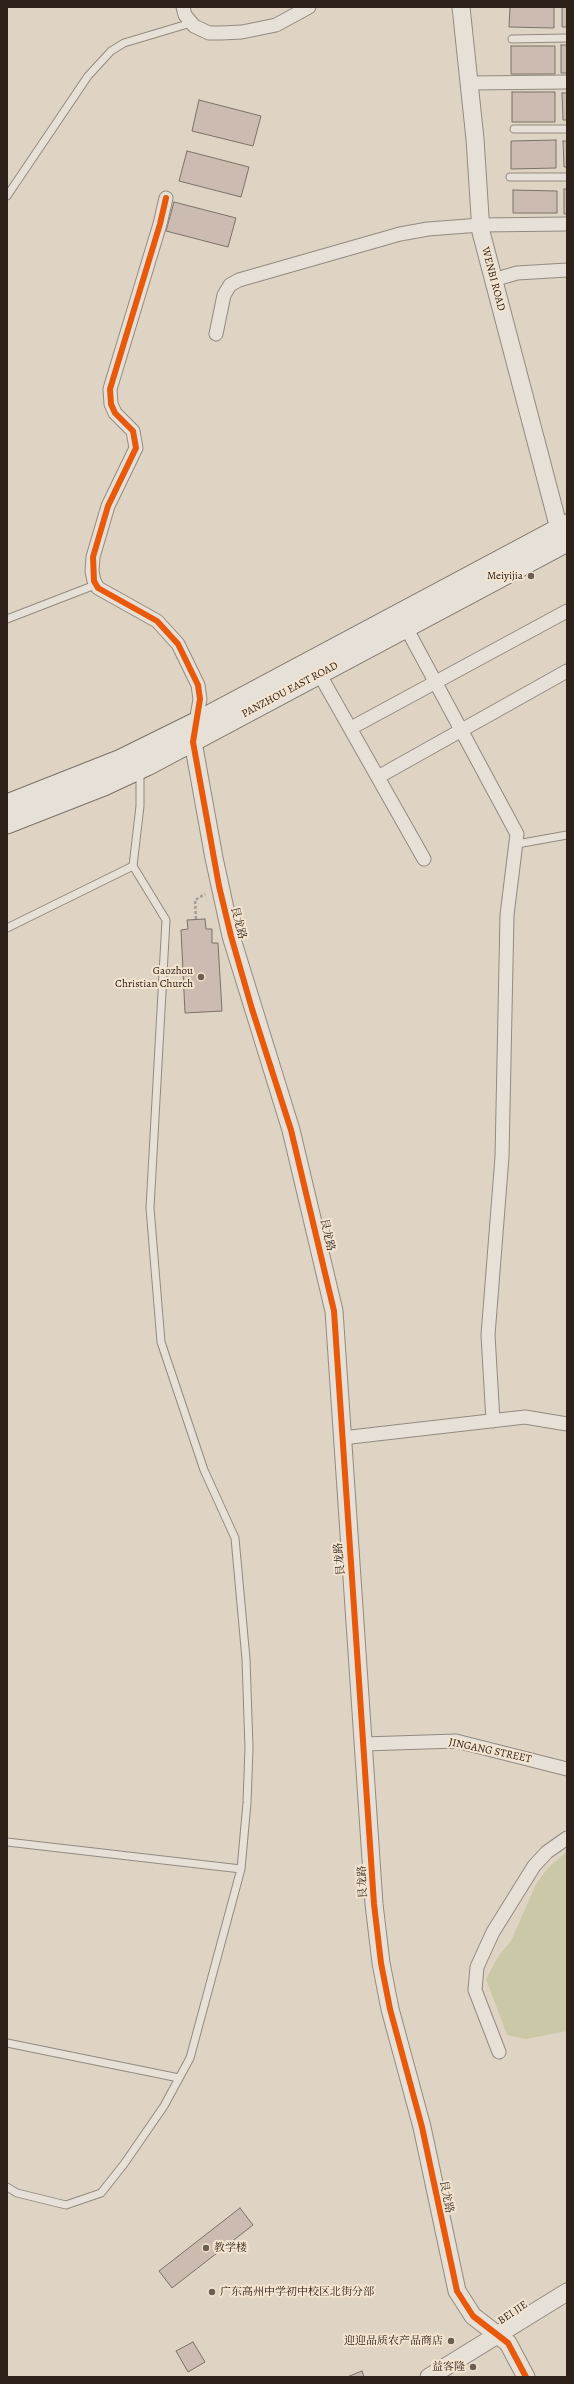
<!DOCTYPE html>
<meta charset="utf-8">
<style>
body{margin:0}
#map{position:relative;width:574px;height:2384px;overflow:hidden;background:#dfd4c3;font-family:Alegreya,serif}
canvas{display:block}
.frame{position:absolute;inset:0;border:8px solid #2c2019;pointer-events:none}
</style>
<div id="map">
<canvas width="574" height="2384"></canvas>
<div class="frame"></div>
</div>
<script>
const g = document.querySelector('canvas').getContext('2d');
g.lineJoin = 'round';
function fill(path, color) { g.fillStyle = color; g.fill(path, 'evenodd'); }
const poly = rows => new Path2D(rows.map(r => 'M' + r).join(''));
function trace(path, color, width, dash) { g.strokeStyle = color; g.lineWidth = width; g.lineCap = dash ? 'butt' : 'round'; g.setLineDash(dash || []); g.stroke(path); }
function label(font, color, halo, rows, align = 'center') {
  g.font = font + ' Alegreya,"Noto Serif SC",serif'; g.lineWidth = 4; g.setLineDash([]); g.textBaseline = 'middle'; g.strokeStyle = halo; g.fillStyle = color; for (const [text, x, y, turn = 0] of rows) {
    g.save(); g.translate(x, y); g.rotate((+turn || 0) * Math.PI / 180); g.textAlign = isNaN(turn) ? turn : align; if (halo) g.strokeText(text, 0, 0); g.fillText(text, 0, 0); g.restore();
  }
}
fill(poly([
 [567,1851,567,2031,526,2039,507,2035,486,1979,499,1955,511,1941,536,1884,548,1868]
]), '#cac8a6');
const building = poly([
 [510,7,554,7,554,28,509,27,510,7],
 [562,7,567,7,567,27,562,27,562,7],
 [561,45,567,45,567,73,561,73,561,45],
 [511,46,555,46,555,74,511,74,511,46],
 [512,92,555,92,555,122,512,122,512,92],
 [562,93,567,93,567,120,563,120,562,93],
 [199,100,261,116,253,146,192,131,199,100],
 [556,140,556,168,511,169,511,141,556,140],
 [563,141,567,141,567,167,564,167,563,141],
 [187,151,249,167,241,197,179,181,187,151],
 [564,189,567,189,567,214,564,214,564,189],
 [513,190,557,191,557,213,513,213,513,190],
 [174,202,236,218,228,247,166,231,174,202],
 [205,919,206,929,212,929,212,943,218,943,222,1011,185,1013,181,930,188,929,187,920,205,919],
 [240,2208,253,2225,172,2288,159,2271,240,2208],
 [193,2342,205,2362,188,2372,176,2351,193,2342],
 [362,2371,364,2377,347,2377,362,2371]
]);
fill(building, '#cbbbb0');
trace(building, '#797269', 1);
const service = poly([
 [512,39,567,38],
 [514,129,567,129],
 [510,177,567,177],
 [7,196,88,76,111,51,124,43,191,23],
 [7,619,95,585],
 [517,844,567,835],
 [7,928,133,866,140,806,140,772],
 [7,1842,241,1869],
 [7,2043,179,2078],
 [7,2187,17,2193,66,2205,101,2193,124,2164,164,2106,190,2058,241,1869,247,1803,249,1748,246,1659,235,1538,204,1470,161,1342,150,1208,166,920,133,866]
]);
const minor = poly([
 [183,7,185,15,194,26,209,33,221,33,242,32,276,25,309,7],
 [470,83,567,82],
 [166,198,160,224,110,389,111,404,115,413,133,431,136,448,108,506,93,557,92,571,94,581,98,588,157,621,178,644,198,685,200,699,196,722],
 [493,280,517,273,567,270],
 [216,334,224,295,230,285,239,280,400,234,428,229,480,225,567,224],
 [402,620,517,834,507,915,502,1157,488,1335,493,1421],
 [316,668,424,859],
 [351,728,567,611],
 [378,777,567,671],
 [342,1438,525,1417,567,1424],
 [364,1744,456,1741,567,1769],
 [499,2052,475,1990,477,1967,493,1932,534,1866,547,1852,567,1838]
]);
const tertiary = poly([
 [461,7,475,139,481,232,562,540],
 [195,729,193,742,214,858,231,936,291,1130,334,1311,374,1904,381,1963,390,2009,422,2127,457,2291,473,2316,508,2343,526,2377],
 [429,2377,567,2292]
]);
const secondary = poly([
 [7,804,121,759,196,722,567,524],
 [7,824,104,786,147,766,567,542]
]);
trace(service, '#928a80', 9);
trace(minor, '#928a80', 15);
trace(tertiary, '#928a80', 19);
trace(secondary, '#797269', 21);
trace(poly([
 [196,919,195,900,205,894]
]), '#a49e98', 2.5, [3, 2]);
trace(service, '#e7e0d7', 7);
trace(minor, '#e7e0d7', 13);
trace(tertiary, '#e7e0d7', 17);
trace(secondary, '#e7e0d7', 19);
trace(poly([
 [166,198,160,224,110,389,111,404,115,413,133,431,136,448,108,506,93,557,94,581,98,588,157,621,178,644,198,685,200,699,193,742,219,886,231,936,252,1009,291,1130,334,1311,374,1904,381,1963,390,2009,422,2127,457,2291,473,2316,508,2343,526,2377]
]), '#e8590c', 6);
for (const [x, y, r, color] of [
 [531,576,4,"#6b5f54"],
 [201,977,4,"#6b5f54"],
 [206,2248,4,"#6b5f54"],
 [212,2292,4,"#6b5f54"],
 [451,2341,4,"#6b5f54"],
 [473,2367,4,"#6b5f54"]
]) { const dot = new Path2D(); dot.arc(x, y, r, 0, 2 * Math.PI); g.fillStyle = color; g.fill(dot); trace(dot, '#f3e4d0', 1.5); }
label('11px', '#2c2019', '#f3e4d0', [
 ["WENBI ROAD",493,279,75],
 ["PANZHOU EAST ROAD",290,690,-28],
 ["艮龙路",238,923,76],
 ["艮龙路",327,1235,77],
 ["艮龙路",340,1559,-95],
 ["JINGANG STREET",490,1751,12],
 ["艮龙路",363,1882,-93],
 ["艮龙路",446,2197,79],
 ["BEI JIE",513,2313,-34]
]);
label('11px', '#2c2019', '#f3e4d0', [
 ["Meiyijia",523,576],
 ["Gaozhou",193,971],
 ["Christian Church",193,984],
 ["教学楼",214,2248,"left"],
 ["广东高州中学初中校区北街分部",220,2292,"left"],
 ["迎迎品质农产品商店",443,2341],
 ["益客隆",465,2367]
], 'right');
</script>
